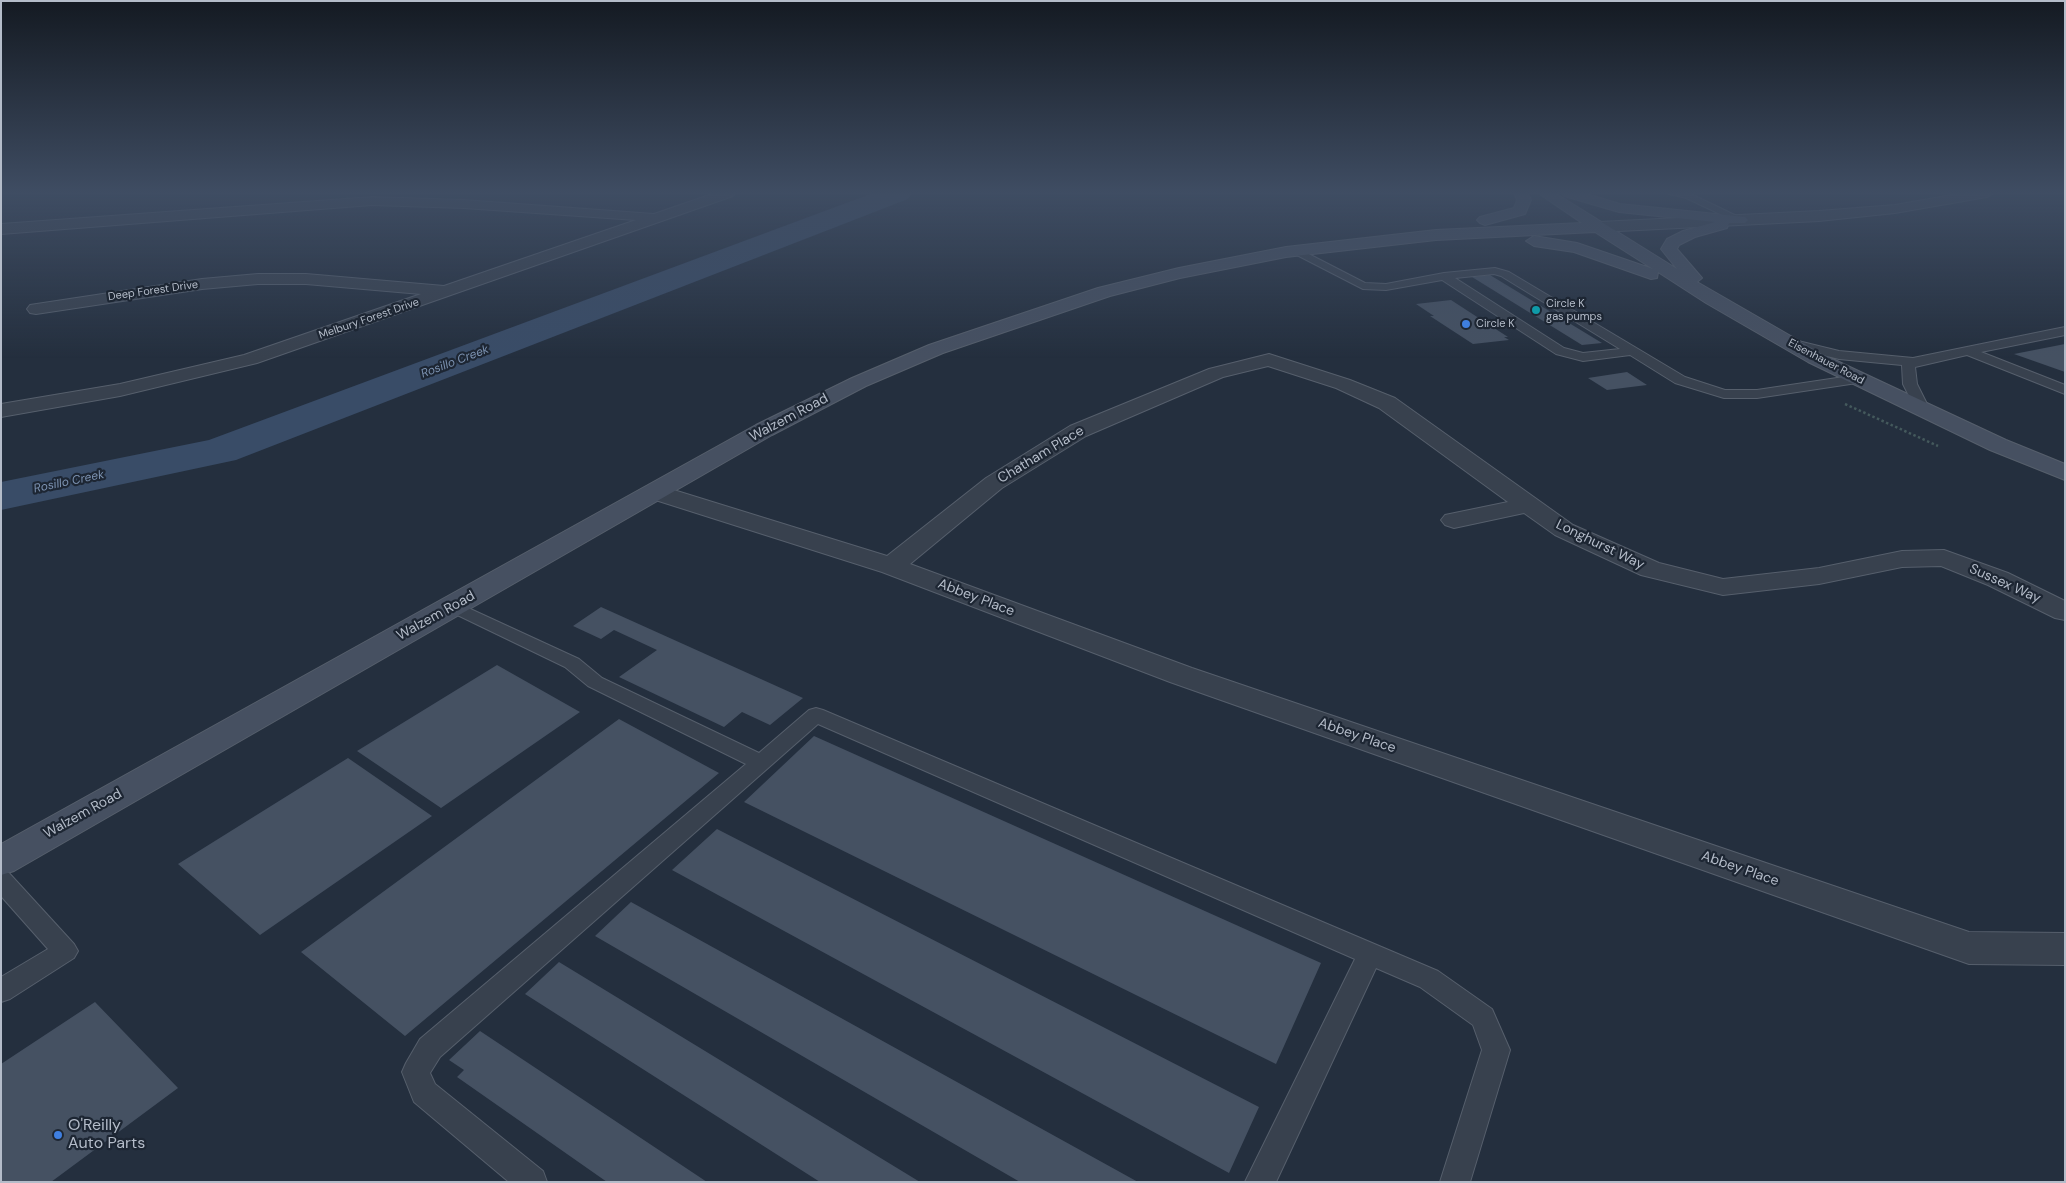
<!DOCTYPE html>
<style>
body{margin:0}
#map{position:relative;width:2066px;height:1183px;overflow:hidden;background:#242f3e;font-family:"DM Sans",sans-serif}
canvas{display:block}
.frame{position:absolute;inset:0;border:2px solid #b4bcc9;pointer-events:none}
</style>
<div id="map">
<canvas width="2066" height="1183"></canvas>
<div class="frame"></div>
</div>
<script>
const g = document.querySelector('canvas').getContext('2d');
g.lineJoin = 'round';
const poly = rows => new Path2D(rows.map(r => 'M' + r).join(''));
function fill(path, color) { g.fillStyle = color; g.fill(path, 'evenodd'); }
function trace(path, color, width, dash) { g.strokeStyle = color; g.lineWidth = width; g.lineCap = dash ? 'butt' : 'round'; g.setLineDash(dash || []); g.stroke(path); }
function label(font, color, halo, rows, align = 'center') {
  g.font = font + ' "DM Sans",sans-serif'; g.lineWidth = 4.5; g.setLineDash([]); g.textBaseline = 'middle'; g.strokeStyle = halo; g.fillStyle = color; for (const [text, x, y, turn = 0] of rows) {
    g.save(); g.translate(x, y); g.rotate((+turn || 0) * Math.PI / 180); g.textAlign = isNaN(turn) ? turn : align; if (halo) g.strokeText(text, 0, 0); g.fillText(text, 0, 0); g.restore();
  }
}
fill(poly([
 [873,193,912,193,908,199,236,460,1,510,1,482,209,440,873,193]
]), '#394c67');
fill(poly([
 [1490,275,1602,343,1582,345,1472,277],
 [1451,300,1508,337,1504,337,1509,340,1473,344,1430,316,1434,316,1416,304],
 [2065,344,2065,372,2014,354],
 [1627,372,1647,385,1607,390,1588,378],
 [601,607,803,698,770,725,742,712,724,727,619,677,657,650,614,630,601,639,573,626],
 [497,665,580,712,441,808,357,751],
 [619,719,719,773,405,1036,301,952],
 [814,736,1321,963,1276,1064,744,802],
 [348,758,432,816,260,935,178,864],
 [717,829,1259,1107,1229,1173,672,870],
 [631,902,1138,1182,1020,1182,595,936],
 [559,962,920,1182,820,1182,525,994],
 [95,1002,178,1088,51,1182,1,1182,1,1064],
 [480,1031,707,1182,607,1182,457,1077,464,1070,449,1060]
]), '#455162');
const service = poly([
 [1665,193,1691,194,1745,220,1737,222,1686,198,1665,193],
 [1297,248,1365,283,1386,284,1444,273,1495,268,1509,272,1685,377,1725,390,1757,390,1857,375,1864,379,1857,383,1757,398,1724,398,1675,383,1630,355,1583,361,1556,354,1442,280,1386,290,1363,289,1293,253,1292,251,1297,248],
 [1494,274,1501,276,1620,349,1583,353,1564,348,1455,278,1494,274],
 [2065,327,2065,335,1981,352,2065,385,2065,394,1967,355,1915,367,1917,384,1930,410,1923,414,1916,410,1903,384,1902,365,1839,359,1786,346,1784,343,1790,339,1839,351,1913,358,2065,327],
 [453,601,579,659,602,678,759,753,809,710,816,708,823,710,1438,971,1492,1009,1510,1050,1470,1182,1440,1182,1482,1050,1473,1025,1420,987,1376,968,1276,1182,1245,1182,1355,959,818,724,440,1057,430,1073,435,1084,543,1171,547,1182,509,1182,414,1102,402,1072,406,1063,420,1039,746,764,588,686,565,667,447,610,444,606,447,602,453,601],
 [1,871,9,873,74,944,78,951,74,958,10,999,1,1002,1,977,48,949,1,896,1,871]
]);
const minor = poly([
 [715,193,735,193,733,196,257,363,120,396,1,417,1,404,120,384,244,355,421,294,306,284,258,284,202,289,36,314,30,313,27,309,30,305,202,279,258,274,306,274,444,286,636,220,464,208,372,205,1,234,1,224,372,197,464,200,654,214,715,193],
 [1269,354,1350,380,1395,398,1573,525,1659,563,1723,579,1819,568,1902,551,1944,550,2008,573,2065,601,2065,620,2055,618,1988,585,1941,566,1902,567,1819,584,1723,595,1641,575,1555,535,1524,513,1454,528,1445,525,1441,520,1445,515,1508,502,1379,408,1336,388,1268,366,1223,377,1086,436,1002,488,910,564,1192,668,1969,932,2065,933,2065,965,1969,964,1170,682,882,572,646,497,643,492,646,487,655,485,664,487,887,556,986,478,1070,426,1209,369,1269,354]
]);
const tertiary = poly([
 [1963,193,1994,193,1987,197,1895,213,1819,221,1599,232,1591,227,1599,222,1819,211,1895,205,1963,193]
]);
const secondary = poly([
 [1514,193,1528,193,1531,200,1525,214,1485,225,1480,223,1477,220,1480,217,1514,208,1517,200,1514,193],
 [1538,193,1555,193,1677,269,1661,249,1667,239,1683,231,1715,222,1619,212,1564,196,1562,193,1584,193,1620,204,1745,217,1748,220,1745,223,1729,223,1727,228,1695,237,1679,245,1677,249,1702,278,1697,282,1822,354,2006,440,2065,464,2065,480,1990,450,1808,362,1706,303,1658,272,1657,278,1651,279,1574,252,1534,246,1526,241,1534,236,1577,243,1653,269,1595,232,1436,240,1286,257,1180,278,1110,296,943,353,866,386,772,435,14,871,1,875,1,844,756,425,852,378,929,345,1098,288,1179,268,1286,247,1436,230,1582,223,1538,193]
]);
trace(service, '#565f6c', 2);
trace(minor, '#565f6c', 2);
trace(tertiary, '#565f6c', 2);
trace(secondary, '#565f6c', 2);
trace(poly([
 [1845,404,1938,446]
]), '#44595c', 2.5, [2.5, 2.5]);
fill(service, '#38414e');
fill(minor, '#38414e');
fill(tertiary, '#38414e');
fill(secondary, '#465061');
const sky = g.createLinearGradient(0, 0, 0, 358);
sky.addColorStop(0, '#141a22');
sky.addColorStop(0.54, '#3f4d63');
sky.addColorStop(1, '#3f4d6300');
g.fillStyle = sky;
g.fillRect(0, 0, 2066, 358);
for (const [x, y, r, color] of [
 [1536,310,5,"#0f9aa8"],
 [1466,324,5,"#3f7fe0"],
 [58,1135,5,"#3f7fe0"]
]) { const dot = new Path2D(); dot.arc(x, y, r, 0, 2 * Math.PI); g.fillStyle = color; g.fill(dot); trace(dot, '#1d2633', 2); }
label('11px', '#b4bcc9', '#1d2633', [
 ["Deep Forest Drive",153,291,-8],
 ["Melbury Forest Drive",369,319,-19],
 ["Eisenhauer Road",1826,362,28]
]);
label('11px', '#b4bcc9', '#1d2633', [
 ["Circle K",1546,304],
 ["gas pumps",1546,317],
 ["Circle K",1476,324]
], 'left');
label('italic 12px', '#7c92b1', '#1d2633', [
 ["Rosillo Creek",455,362,-21],
 ["Rosillo Creek",69,482,-12]
]);
label('14px', '#b4bcc9', '#1d2633', [
 ["Walzem Road",789,418,-28],
 ["Chatham Place",1041,455,-31],
 ["Longhurst Way",1600,545,26],
 ["Sussex Way",2005,584,24],
 ["Abbey Place",976,598,21],
 ["Walzem Road",436,616,-29],
 ["Abbey Place",1357,736,19],
 ["Walzem Road",83,814,-29],
 ["Abbey Place",1740,869,19]
]);
label('16px', '#b4bcc9', '#1d2633', [
 ["O'Reilly",68,1126],
 ["Auto Parts",68,1144]
], 'left');
</script>
